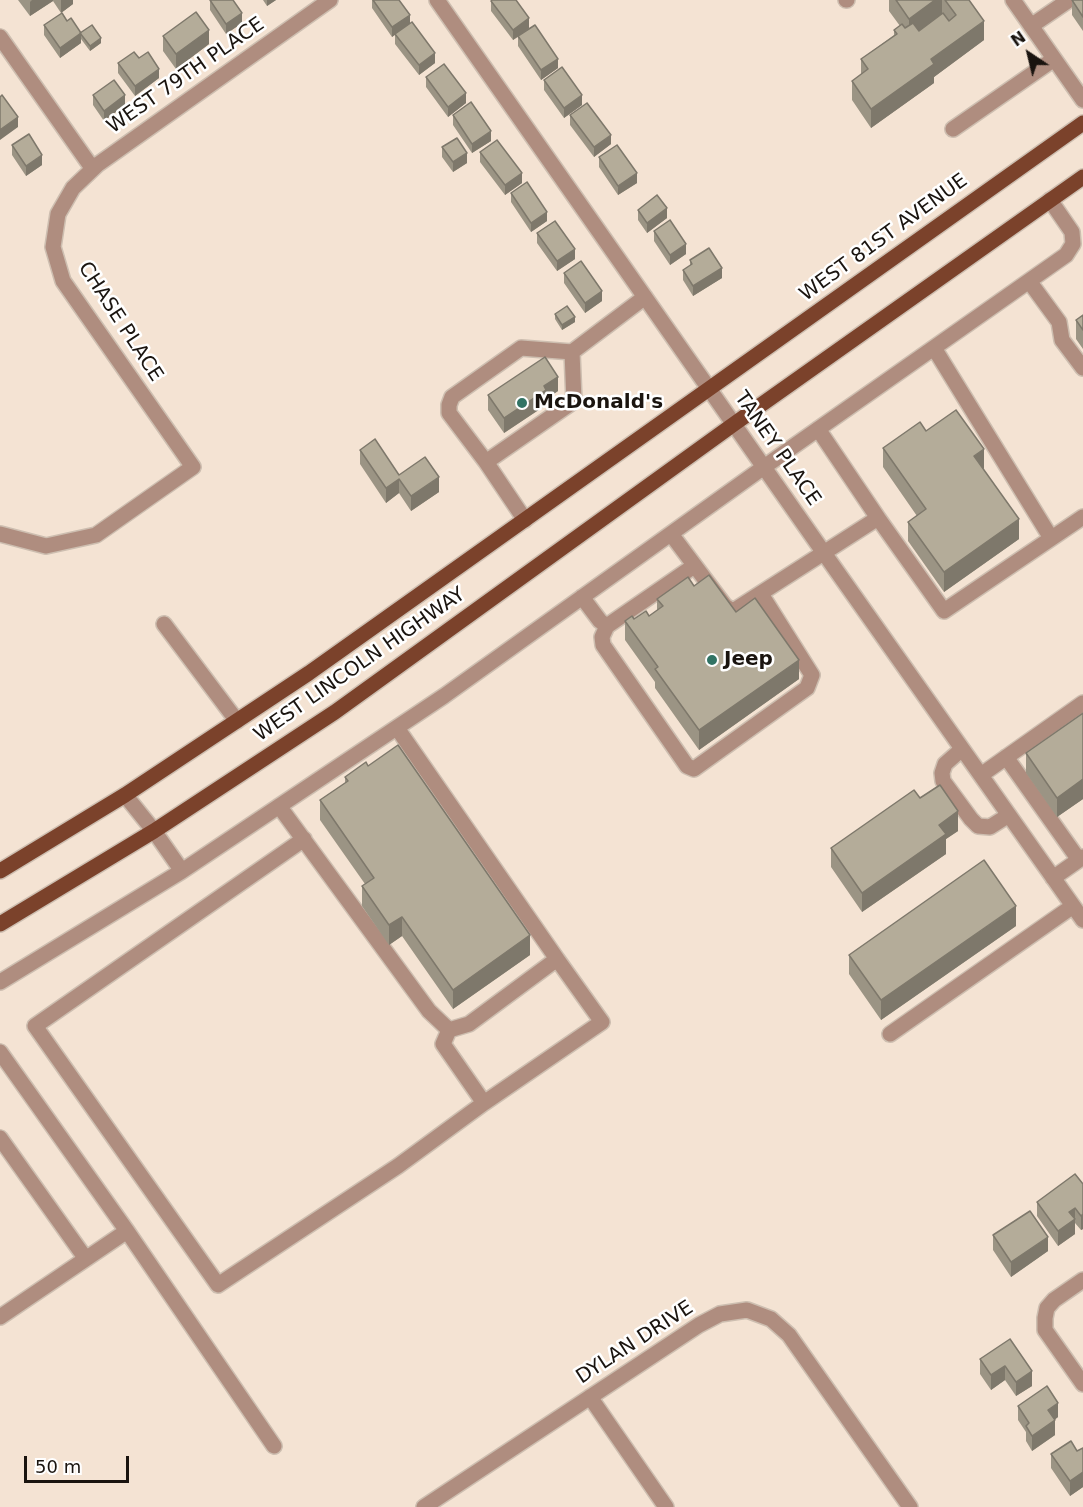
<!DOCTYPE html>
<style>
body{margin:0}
#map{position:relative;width:1083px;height:1507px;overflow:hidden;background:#f4e3d3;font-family:"DejaVu Sans",sans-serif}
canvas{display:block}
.north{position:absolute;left:999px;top:24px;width:60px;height:60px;-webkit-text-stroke:4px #fff;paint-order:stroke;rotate:325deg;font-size:16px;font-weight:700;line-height:24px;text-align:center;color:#1a140f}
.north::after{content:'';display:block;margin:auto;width:21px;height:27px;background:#1a140f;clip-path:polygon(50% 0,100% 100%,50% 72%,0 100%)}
.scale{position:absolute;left:24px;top:1456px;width:105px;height:27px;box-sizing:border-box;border:3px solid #1a140f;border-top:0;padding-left:8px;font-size:18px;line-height:21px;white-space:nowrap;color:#1a140f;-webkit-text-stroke:4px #fff;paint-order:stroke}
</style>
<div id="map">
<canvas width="1083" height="1507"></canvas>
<div class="north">N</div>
<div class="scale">50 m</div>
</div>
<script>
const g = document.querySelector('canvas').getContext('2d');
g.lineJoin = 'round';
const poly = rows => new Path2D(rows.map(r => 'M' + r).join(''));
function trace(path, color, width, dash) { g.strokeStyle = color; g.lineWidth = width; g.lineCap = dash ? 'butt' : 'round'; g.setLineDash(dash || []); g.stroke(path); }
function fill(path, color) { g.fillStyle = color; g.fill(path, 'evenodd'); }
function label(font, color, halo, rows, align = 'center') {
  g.font = font + ' "DejaVu Sans",sans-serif'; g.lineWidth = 5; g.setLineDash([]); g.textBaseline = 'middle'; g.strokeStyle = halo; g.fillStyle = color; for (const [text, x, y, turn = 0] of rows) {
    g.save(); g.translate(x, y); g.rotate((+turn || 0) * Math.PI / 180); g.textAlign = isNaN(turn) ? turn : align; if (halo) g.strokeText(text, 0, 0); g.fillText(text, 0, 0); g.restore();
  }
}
const minor = poly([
 [437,0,831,563,1083,920],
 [846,0,847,0],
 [1013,0,1083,100],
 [1031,26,1069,0],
 [0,37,90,165,97,165],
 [953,129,1054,59],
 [1029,281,1059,322,1062,340,1083,368],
 [934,348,1051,538],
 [818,429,878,518],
 [486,462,574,401,572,352],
 [525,520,486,462,449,413,449,405,452,397,521,348,572,352,645,297],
 [0,534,46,546,96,535,193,467,63,281,53,247,58,214,73,188,97,165,330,0],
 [671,534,725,606,733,611,878,518,944,611,1083,517],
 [582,597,600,621,607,626,694,566],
 [164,624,237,721],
 [607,626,602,637,603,645,687,766,694,769,807,688,812,675,761,594],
 [962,749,945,764,942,773,943,781,971,819,978,826,990,827,1009,815],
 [1006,757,1079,860],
 [981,775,1083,703],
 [125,795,154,831,182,871],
 [279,806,429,1011,449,1030,469,1024,557,959,397,728],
 [304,839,35,1026,218,1285,398,1166,484,1103,443,1044,449,1030],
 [1053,878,1083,857],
 [0,982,182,871,444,696,764,467,1066,255,1073,244,1072,232,1050,200],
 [890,1034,1073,906],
 [0,1052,127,1231,274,1446],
 [484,1103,602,1022,557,959],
 [0,1138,86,1259],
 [1083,1280,1054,1300,1047,1308,1045,1318,1045,1330,1083,1384],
 [0,1317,127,1231],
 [590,1397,666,1507],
 [424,1507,699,1325,720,1314,747,1310,771,1319,789,1335,910,1507]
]);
const major = poly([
 [0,871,125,795,309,673,1083,123],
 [0,924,154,831,335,712,734,424,1083,177]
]);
trace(minor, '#cdbeb0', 18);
trace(major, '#cdbeb0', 18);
trace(minor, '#af8d7f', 15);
trace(major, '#7b422b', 15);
fill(poly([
 [18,0,73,0,73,4,61,13,53,1,30,16],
 [210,0,242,23,226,34,210,10],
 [263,0,276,0,267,6],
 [372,0,399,0,410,24,435,63,419,75,395,44,395,34,392,37,372,8],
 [889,0,969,0,984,40,934,77,934,83,871,128,852,100,852,81,861,74,861,59,894,35,894,30,900,26,889,11],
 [1072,0,1083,0,1083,31,1072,15],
 [491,1,529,28,558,68,541,80,518,46,518,37,513,40,491,11],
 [67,21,81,33,101,43,90,51,81,39,81,43,60,58,44,35,44,25],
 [163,36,209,44,176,69,163,51],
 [139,58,159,78,135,96,118,73,118,63],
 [426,77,466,103,448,117,426,87],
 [544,80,582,105,564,118,544,90],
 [93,95,125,105,104,121,93,105],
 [453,115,491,141,472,153,453,125],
 [570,115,611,144,594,157,570,125],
 [12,145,42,165,26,176,12,155],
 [442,147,467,163,453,172,442,157],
 [480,152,522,183,505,195,480,162],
 [599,157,637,183,618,195,599,167],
 [511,193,547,221,531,232,511,202],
 [638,210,667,218,647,233,638,220],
 [654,231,686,254,670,265,654,241],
 [537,233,575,259,557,271,537,243],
 [690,260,722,278,693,296,683,280,683,270,690,266],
 [564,273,602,301,585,313,564,283],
 [555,314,575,322,562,330,555,319],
 [1083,315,1083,349,1076,339,1076,320],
 [558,391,546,399,546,405,504,433,488,410,488,395],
 [926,431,984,468,983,469,1019,539,944,592,908,541,908,522,917,516,883,467,883,448],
 [360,450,399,475,439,492,411,511,399,493,386,503,360,464],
 [694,586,736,612,799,679,699,750,655,688,655,682,625,640,625,621,649,616,657,610,657,599],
 [1083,713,1083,799,1057,817,1026,773,1026,753],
 [345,777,530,955,453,1009,402,936,389,945,362,906,362,886,365,884,320,820,320,800,345,783],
 [920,798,958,831,946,839,946,854,862,912,831,867,831,848],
 [1016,926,881,1020,849,974,849,955],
 [1083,1184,1083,1229,1081,1230,1075,1223,1075,1234,1058,1246,1037,1216,1037,1202],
 [993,1235,1048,1251,1011,1277,993,1250],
 [980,1359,1032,1371,1032,1386,1016,1396,1005,1380,991,1390,980,1374],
 [1018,1406,1058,1417,1054,1420,1055,1435,1032,1451,1026,1441,1026,1432,1018,1420],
 [1083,1448,1083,1487,1070,1496,1051,1468,1051,1454,1077,1451]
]), '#9b9484');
fill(poly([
 [32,0,53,0,53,1,30,16,30,2],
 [61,0,73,0,73,4,61,13],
 [267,0,276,0,267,6],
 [935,0,942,0,942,15,909,38,909,19],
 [242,13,242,23,226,34,226,24],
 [410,15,410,25,392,37,392,27],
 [529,18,529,28,513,40,513,30],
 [984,21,984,40,934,77,934,83,871,128,871,109,931,59],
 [209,30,209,44,176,69,176,54],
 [81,33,81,43,60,58,60,48],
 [101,38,101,43,90,51,90,46],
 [435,53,435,63,419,75,419,65],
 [558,59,558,68,541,80,541,70],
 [159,69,159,78,135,96,135,86],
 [466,93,466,103,448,117,448,107],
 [125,95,125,105,104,121,104,111],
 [582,95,582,105,564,118,564,108],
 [18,117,18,127,0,140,0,130],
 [491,131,491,141,472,153,472,144],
 [611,135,611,144,594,157,594,147],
 [467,153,467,163,453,172,453,162],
 [42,155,42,165,26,176,26,166],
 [522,173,522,183,505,195,505,185],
 [637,173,637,183,618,195,618,186],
 [667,208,667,218,647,233,647,223],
 [547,212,547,221,531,232,531,223],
 [686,244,686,254,670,265,670,255],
 [575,249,575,259,557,271,557,261],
 [722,268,722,278,693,296,693,286],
 [602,291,602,301,585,313,585,303],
 [575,317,575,322,562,330,562,325],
 [558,377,558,391,546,399,546,405,504,433,504,418,544,386],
 [984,449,984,468,974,475,974,456],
 [439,477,439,492,411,511,411,496],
 [399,479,399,493,386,503,386,488],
 [1019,519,1019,539,944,592,944,572],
 [799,660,799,679,699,750,699,730],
 [1083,779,1083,799,1057,817,1057,798],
 [958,811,958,831,946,839,946,854,862,912,862,893,939,825],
 [1016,906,1016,926,881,1020,881,1000],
 [402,917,402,936,389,945,389,925],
 [530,935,530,955,453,1009,453,990],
 [1075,1208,1075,1234,1058,1246,1058,1231,1069,1212],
 [1083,1214,1083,1229,1081,1230,1081,1216],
 [1048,1237,1048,1251,1011,1277,1011,1262],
 [1005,1366,1005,1380,991,1390,991,1375],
 [1032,1371,1032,1386,1016,1396,1016,1382],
 [1058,1403,1058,1417,1048,1425,1048,1410],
 [1055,1420,1055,1435,1032,1451,1032,1436],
 [1083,1472,1083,1487,1070,1496,1070,1481]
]), '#7e786b');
const building = poly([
 [210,0,233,0,242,13,226,24,210,0],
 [373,0,399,0,410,15,392,27,373,0],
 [492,0,516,0,529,18,513,30,491,1,492,0],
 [896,0,935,0,909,19,896,0],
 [945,0,969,0,984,21,931,59,934,64,871,109,852,81,868,69,861,59,897,34,894,30,902,24,905,28,913,23,919,31,943,13,949,21,956,15,945,0],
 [1072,0,1083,0,1083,17,1072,0],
 [196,12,209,30,176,54,163,36,196,12],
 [62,13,67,21,71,18,81,33,60,48,44,25,62,13],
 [412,22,435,53,419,65,395,34,412,22],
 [92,25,101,38,90,46,80,33,92,25],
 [535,25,558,59,541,70,518,36,535,25],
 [134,52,139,58,148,52,159,69,135,86,118,63,134,52],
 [444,64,466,93,448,107,426,77,444,64],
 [562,67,582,95,564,108,544,80,562,67],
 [114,80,125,95,104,111,93,95,114,80],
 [2,95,18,117,0,130,0,97,2,95],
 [471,102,491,131,472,144,453,115,471,102],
 [587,103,611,135,594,147,570,115,587,103],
 [29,134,42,155,26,166,12,145,29,134],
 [457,138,467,153,453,162,442,147,457,138],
 [497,140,522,173,505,185,480,152,497,140],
 [617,145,637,173,618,186,599,157,617,145],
 [527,182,547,212,531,223,511,193,527,182],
 [657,195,667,208,647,223,638,210,657,195],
 [670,220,686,244,670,255,654,231,670,220],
 [555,221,575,249,557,261,537,233,555,221],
 [709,248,722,268,693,286,683,270,692,264,690,260,709,248],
 [581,261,602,291,585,303,564,273,581,261],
 [567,306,575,317,562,325,555,314,567,306],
 [1083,315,1083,330,1076,320,1083,315],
 [545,357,558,377,544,386,546,390,504,418,488,395,545,357],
 [956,410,984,449,974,456,1019,519,944,572,908,522,926,509,883,448,920,422,926,431,956,410],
 [375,439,399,475,425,457,439,477,411,496,399,479,386,488,360,450,375,439],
 [709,575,736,612,755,598,799,660,699,730,655,669,658,667,625,621,632,616,634,619,646,611,649,616,663,606,657,599,688,577,694,586,709,575],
 [1083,713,1083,779,1057,798,1026,753,1083,713],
 [398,745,530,935,453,990,402,917,389,925,362,886,374,878,320,800,348,781,345,777,366,762,368,766,398,745],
 [940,785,958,811,939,825,946,834,862,893,831,848,914,790,920,798,940,785],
 [984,860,1016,906,881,1000,849,955,984,860],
 [1075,1174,1083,1184,1083,1214,1081,1216,1075,1208,1069,1212,1075,1219,1058,1231,1037,1202,1075,1174],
 [1030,1211,1048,1237,1011,1262,993,1235,1030,1211],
 [1010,1339,1032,1371,1016,1382,1005,1366,991,1375,980,1359,1010,1339],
 [1047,1386,1058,1403,1048,1410,1055,1420,1032,1436,1026,1426,1029,1423,1018,1406,1047,1386],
 [1071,1441,1077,1451,1083,1448,1083,1472,1070,1481,1051,1454,1071,1441]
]);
fill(building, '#b4ac99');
trace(building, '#7e786b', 1.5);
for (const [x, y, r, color] of [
 [522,403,6,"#317364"],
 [712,660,6,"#317364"]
]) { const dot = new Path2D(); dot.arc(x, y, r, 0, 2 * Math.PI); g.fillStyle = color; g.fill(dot); trace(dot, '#fff', 2); }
label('20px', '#1a140f', '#fff', [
 ["WEST 79TH PLACE",186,76,-35],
 ["WEST 81ST AVENUE",884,238,-36],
 ["CHASE PLACE",120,322,57],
 ["TANEY PLACE",777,449,55],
 ["WEST LINCOLN HIGHWAY",360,665,-35],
 ["DYLAN DRIVE",635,1343,-33]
]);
label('bold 20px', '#1a140f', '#fff', [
 ["McDonald's",534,403],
 ["Jeep",724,660]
], 'left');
</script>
